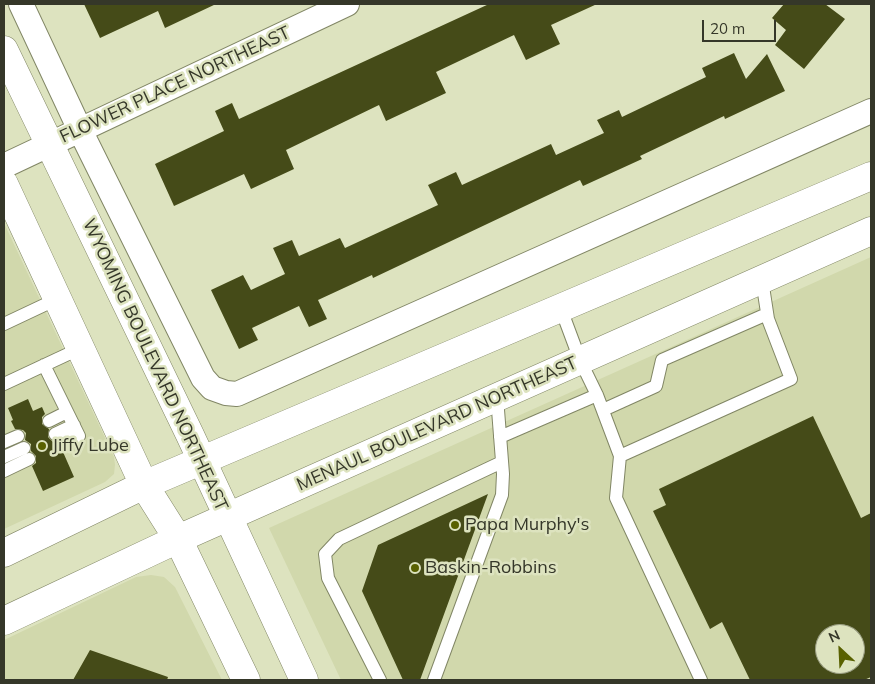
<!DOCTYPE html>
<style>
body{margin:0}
#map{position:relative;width:875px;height:684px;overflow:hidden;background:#dde3bf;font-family:Mulish,sans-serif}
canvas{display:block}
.frame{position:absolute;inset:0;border:5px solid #353729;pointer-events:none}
.north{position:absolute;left:815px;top:624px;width:50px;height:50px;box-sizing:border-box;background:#dde3bf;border:1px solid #9a9e83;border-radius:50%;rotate:335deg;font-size:14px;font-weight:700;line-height:20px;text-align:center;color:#353729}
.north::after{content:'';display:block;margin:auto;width:18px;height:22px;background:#596100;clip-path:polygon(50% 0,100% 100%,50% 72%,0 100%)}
.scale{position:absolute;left:702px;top:20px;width:74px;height:22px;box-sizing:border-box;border:2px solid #353729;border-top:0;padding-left:6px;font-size:15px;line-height:18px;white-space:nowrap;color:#353729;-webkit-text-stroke:4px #dde3bf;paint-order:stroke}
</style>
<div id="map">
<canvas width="875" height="684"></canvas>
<div class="frame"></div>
<div class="north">N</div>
<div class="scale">20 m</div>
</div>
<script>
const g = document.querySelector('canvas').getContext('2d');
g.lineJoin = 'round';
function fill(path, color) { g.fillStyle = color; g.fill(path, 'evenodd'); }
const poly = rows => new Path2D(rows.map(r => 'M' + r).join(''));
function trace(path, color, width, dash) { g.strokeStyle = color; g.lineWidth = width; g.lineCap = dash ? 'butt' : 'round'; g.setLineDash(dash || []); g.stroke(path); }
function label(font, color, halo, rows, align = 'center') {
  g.font = font + ' Mulish,sans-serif'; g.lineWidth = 5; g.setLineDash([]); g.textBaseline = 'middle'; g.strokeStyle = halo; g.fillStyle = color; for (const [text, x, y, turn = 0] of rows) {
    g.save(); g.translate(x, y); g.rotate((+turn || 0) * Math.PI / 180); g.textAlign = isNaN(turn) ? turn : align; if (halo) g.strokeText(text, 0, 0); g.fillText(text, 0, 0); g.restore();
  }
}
fill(poly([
 [4,223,114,457,115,465,114,474,105,482,4,529],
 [871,257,871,680,341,680,269,528],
 [825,634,855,634,855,664,825,664],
 [151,575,164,577,175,587,222,680,4,680,4,640,136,577]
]), '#d1d8ac');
fill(poly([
 [84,4,216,4,165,28,158,11,100,38],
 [489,4,597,4,551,25,560,44,526,60,514,35,436,72,446,93,386,121,379,105,286,150,294,169,251,189,244,174,174,206,155,164,224,131,215,111,232,103,239,119],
 [784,4,825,4,845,19,804,69,775,45,786,30,772,18],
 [734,53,746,79,767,54,785,91,725,119,724,116,640,156,642,159,583,186,580,180,373,278,372,275,318,300,327,319,309,327,299,306,252,328,258,340,239,349,211,290,243,275,251,290,285,274,273,248,292,240,299,256,340,238,345,248,438,205,428,185,456,172,462,185,551,144,556,155,604,133,597,120,619,110,622,117,706,77,702,68],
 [28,399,33,411,42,407,45,414,42,417,42,424,49,429,48,437,53,442,53,448,56,452,63,452,74,477,43,491,32,466,36,463,36,456,31,451,31,444,25,440,26,433,23,430,15,429,11,421,13,420,8,408],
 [813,416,861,518,871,513,871,677,864,680,750,680,722,622,710,629,653,511,666,505,659,489],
 [825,634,855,634,855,664,825,664],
 [488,494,420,680,403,680,362,591,378,545],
 [90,650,168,677,167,680,73,680]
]), '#454b18');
const lane = poly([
 [561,309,580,360,597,395,620,456,616,498,701,680],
 [4,324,57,299],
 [44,365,79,436,60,445],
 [4,384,81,348],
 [603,410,656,386,662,360,767,314],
 [49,421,67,412],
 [55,434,74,425],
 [500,437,597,395],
 [4,442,18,436],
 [620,456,791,379,768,319,762,280],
 [4,457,24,448],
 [4,471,29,459],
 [380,680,328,578,325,554,339,539,502,462],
 [434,680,502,495,503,474,497,397]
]);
const street = poly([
 [21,4,80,130,203,378,212,388,226,393,237,394,871,111],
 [4,166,347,4]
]);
const secondary = poly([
 [4,50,190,435,304,680],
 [4,184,144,485,178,539,246,680],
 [4,553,144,485,871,176],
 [4,621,178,539,871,231]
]);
trace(lane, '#818665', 14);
trace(street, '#818665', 26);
trace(secondary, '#818665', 29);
trace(lane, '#fff', 12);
trace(street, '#fff', 24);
trace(secondary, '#fff', 28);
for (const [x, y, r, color] of [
 [42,446,5,"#596100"],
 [455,525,5,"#596100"],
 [415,568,5,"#596100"]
]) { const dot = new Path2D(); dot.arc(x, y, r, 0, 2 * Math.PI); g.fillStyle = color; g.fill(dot); trace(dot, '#dde3bf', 2); }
label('18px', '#353729', '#dde3bf', [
 ["FLOWER PLACE NORTHEAST",175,85,-25],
 ["WYOMING BOULEVARD NORTHEAST",155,365,65],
 ["MENAUL BOULEVARD NORTHEAST",437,424,-24]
]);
label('18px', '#353729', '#dde3bf', [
 ["Jiffy Lube",52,446],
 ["Papa Murphy's",465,525],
 ["Baskin-Robbins",425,568]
], 'left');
</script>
